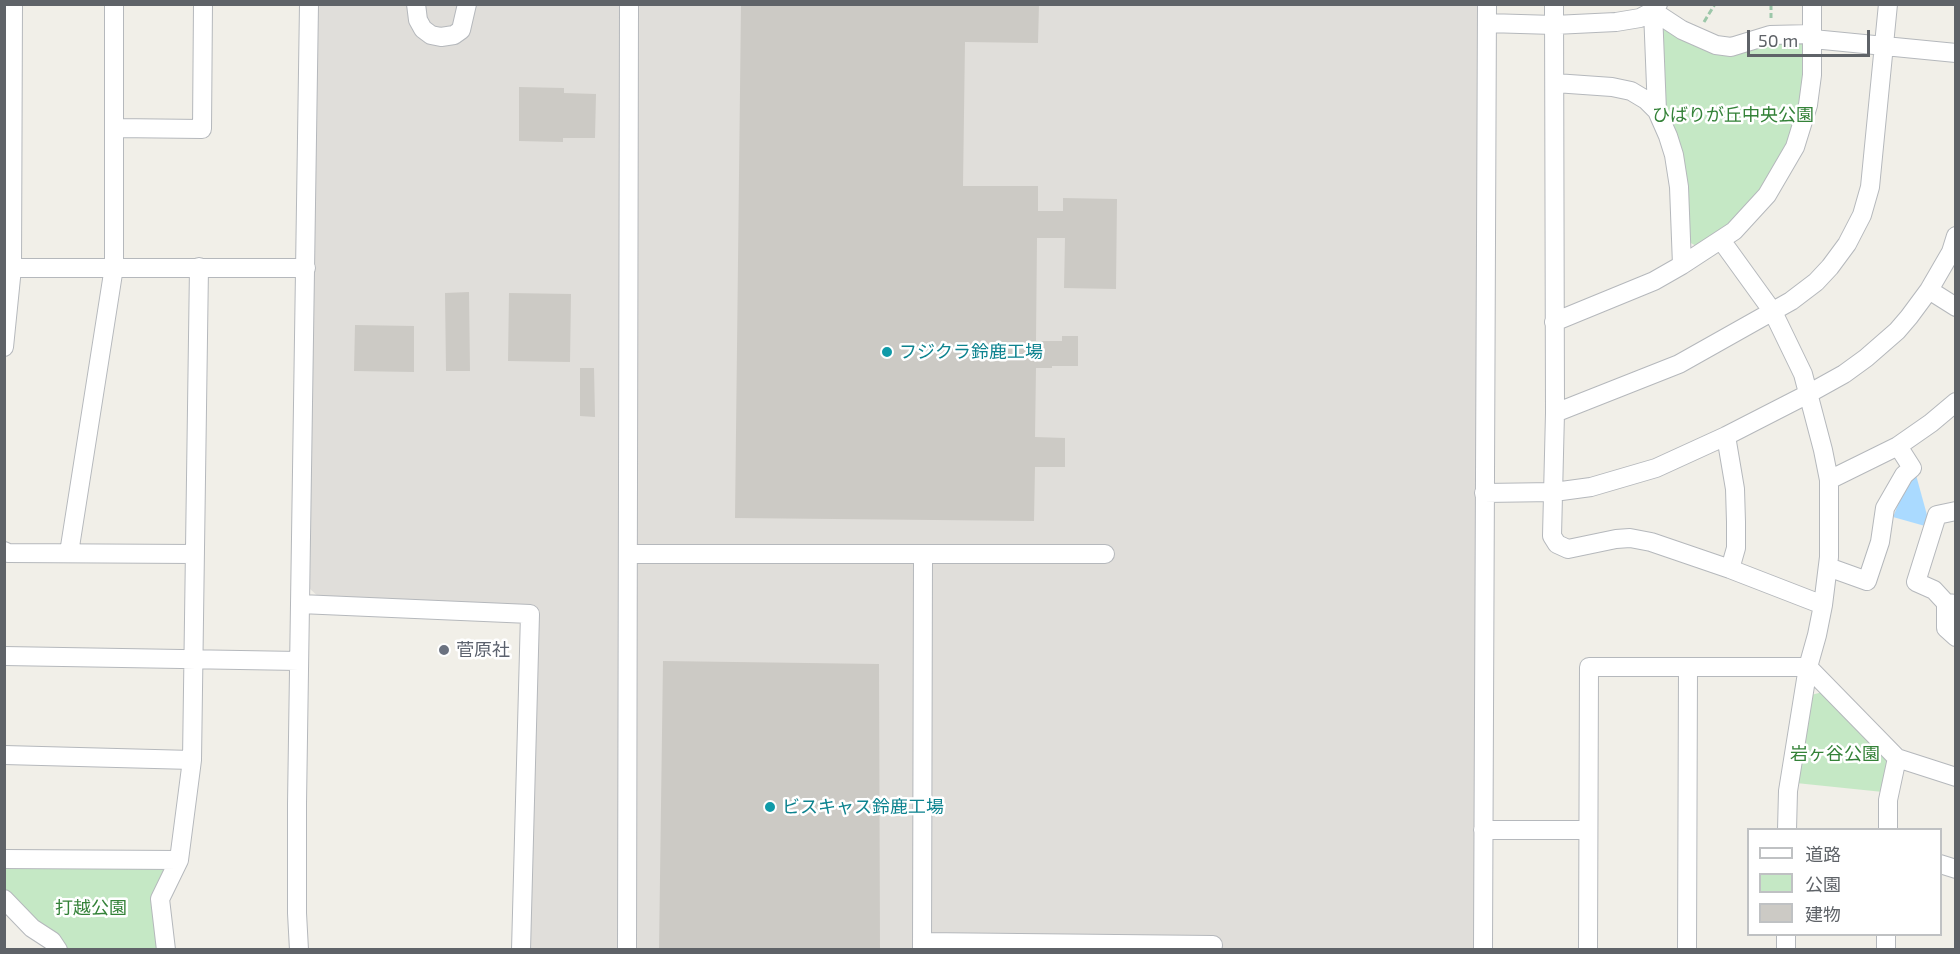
<!DOCTYPE html>
<meta charset="utf-8">
<style>
body{margin:0}
#map{position:relative;width:1960px;height:954px;overflow:hidden;background:#f1efe8;font-family:"Exo 2","Noto Sans JP",sans-serif}
canvas{display:block}
.frame{position:absolute;inset:0;border:6px solid #5f6368;pointer-events:none}
.legend{position:absolute;left:1747px;top:828px;width:195px;height:108px;box-sizing:border-box;background:#fff;border:2px solid #bfc1c3;margin:0;padding:8px 10px;list-style:none;font-size:18px;color:#5f6368}
.legend li{display:flex;align-items:center;gap:12px;height:30px}
.legend b{width:30px;border:2px solid #bfc1c3}
.scale{position:absolute;left:1747px;top:30px;width:123px;height:27px;box-sizing:border-box;border:3px solid #5f6368;border-top:0;padding-left:8px;font-size:18px;line-height:21px;white-space:nowrap;color:#5f6368;-webkit-text-stroke:4px #fff;paint-order:stroke}
</style>
<div id="map">
<canvas width="1960" height="954"></canvas>
<div class="frame"></div>
<ul class="legend">
<li><b style="height:8px;background:#fff"></b>道路</li>
<li><b style="height:16px;background:#c5e8c5"></b>公園</li>
<li><b style="height:16px;background:#cccac5"></b>建物</li>
</ul>
<div class="scale">50 m</div>
</div>
<script>
const g = document.querySelector('canvas').getContext('2d');
g.lineJoin = 'round';
function fill(path, color) { g.fillStyle = color; g.fill(path, 'evenodd'); }
const poly = rows => new Path2D(rows.map(r => 'M' + r).join(''));
function trace(path, color, width, dash) { g.strokeStyle = color; g.lineWidth = width; g.lineCap = dash ? 'butt' : 'round'; g.setLineDash(dash || []); g.stroke(path); }
function label(font, color, halo, rows, align = 'center') {
  g.font = font + ' "Exo 2","Noto Sans JP",sans-serif'; g.lineWidth = 5; g.setLineDash([]); g.textBaseline = 'middle'; g.strokeStyle = halo; g.fillStyle = color; for (const [text, x, y, turn = 0] of rows) {
    g.save(); g.translate(x, y); g.rotate((+turn || 0) * Math.PI / 180); g.textAlign = isNaN(turn) ? turn : align; if (halo) g.strokeText(text, 0, 0); g.fillText(text, 0, 0); g.restore();
  }
}
fill(poly([
 [316,5,1482,5,1477,949,526,949,535,610,320,598,310,589]
]), '#e0deda');
fill(poly([
 [1665,26,1715,52,1776,40,1800,41,1805,49,1803,86,1796,122,1785,151,1756,195,1726,226,1698,247,1689,242,1660,104,1659,29],
 [1823,692,1885,757,1889,764,1883,792,1796,783,1811,695],
 [5,864,161,866,166,873,160,949,67,949,60,937,34,921,5,889]
]), '#c5e8c5');
fill(poly([
 [1916,475,1927,515,1925,526,1893,517,1906,485]
]), '#aadaff');
fill(poly([
 [741,4,1039,4,1038,43,965,42,963,186,1038,186,1038,211,1063,211,1063,198,1117,199,1116,289,1064,288,1065,238,1037,238,1036,341,1062,341,1062,336,1078,336,1078,366,1052,366,1052,368,1036,368,1035,437,1065,438,1065,467,1035,467,1034,521,735,518],
 [519,87,564,88,564,93,596,94,595,138,563,138,563,142,519,141],
 [469,292,470,371,446,371,445,293],
 [509,293,571,294,570,362,508,361],
 [355,325,414,326,414,372,354,371],
 [580,368,594,368,595,417,580,416],
 [663,661,879,664,880,950,659,950]
]), '#cccac5');
const minor = poly([
 [416,4,418,20,423,29,431,35,441,37,454,35,461,30,467,4],
 [1554,4,1555,413,1552,536,1557,544,1568,549,1616,539,1630,538,1651,542,1730,569,1823,605],
 [1653,11,1657,111,1668,136,1674,155,1679,187,1682,265],
 [1653,11,1682,30,1716,45,1731,47,1770,35,1813,34],
 [1487,23,1554,25,1616,22,1640,18,1653,11,1658,4],
 [1813,39,1956,53],
 [1555,83,1612,87,1631,91,1646,100,1657,111],
 [115,128,202,129,203,4],
 [1721,240,1773,312,1803,374,1823,450,1829,480],
 [4,268,306,268],
 [1929,290,1956,307],
 [1554,322,1654,281,1682,265,1734,231,1767,195,1795,147,1808,105,1812,75,1812,4],
 [4,347,12,268,13,4],
 [1555,413,1679,364,1791,301,1816,282,1830,267,1847,244,1862,215,1870,187,1888,4],
 [1726,436,1735,489,1736,522,1736,548,1730,569],
 [1484,493,1554,492,1591,487,1656,468,1726,436,1808,394,1844,374,1866,358,1897,331,1909,317,1929,290,1951,252,1956,236],
 [1956,511,1937,515,1916,582,1934,590,1946,603,1956,604],
 [4,551,8,553,195,554],
 [69,553,114,267,114,4],
 [628,554,1105,554],
 [1828,567,1867,581,1880,542,1885,508,1904,475,1912,468,1898,446],
 [1946,603,1946,628,1956,637],
 [300,604,530,614,521,950],
 [4,656,299,661],
 [4,755,192,760],
 [1483,830,1588,830],
 [1787,830,1788,791,1808,667,1817,635,1823,605,1829,557,1829,480,1898,446,1931,423,1956,402],
 [1888,830,1888,800,1897,758],
 [4,859,179,860],
 [1940,864,1956,869],
 [4,899,32,928,52,941,58,950],
 [922,942,1213,945,1212,950],
 [166,950,160,899,179,860,192,760,199,267],
 [299,950,297,913,297,804,309,4],
 [627,950,629,4],
 [922,950,923,554],
 [1483,950,1487,4],
 [1588,950,1589,667,1808,667,1897,758,1956,777],
 [1687,950,1688,668],
 [1786,950,1786,934],
 [1886,950,1886,934]
]);
trace(minor, '#b5b8bc', 20);
trace(poly([
 [1771,4,1771,18],
 [1704,22,1715,4]
]), '#9cc7a9', 3, [6, 3]);
trace(minor, '#fff', 18);
for (const [x, y, r, color] of [
 [887,352,6,"#0f9aa8"],
 [444,650,6,"#6b7280"],
 [770,807,6,"#0f9aa8"]
]) { const dot = new Path2D(); dot.arc(x, y, r, 0, 2 * Math.PI); g.fillStyle = color; g.fill(dot); trace(dot, '#fff', 2); }
label('18px', '#348238', '#fff', [
 ["ひばりが丘中央公園",1733,115],
 ["岩ヶ谷公園",1835,754],
 ["打越公園",91,908]
]);
label('18px', '#0d838f', '#fff', [
 ["フジクラ鈴鹿工場",899,352],
 ["ビスキャス鈴鹿工場",782,807]
], 'left');
label('18px', '#5b616d', '#fff', [
 ["菅原社",456,650]
], 'left');
</script>
